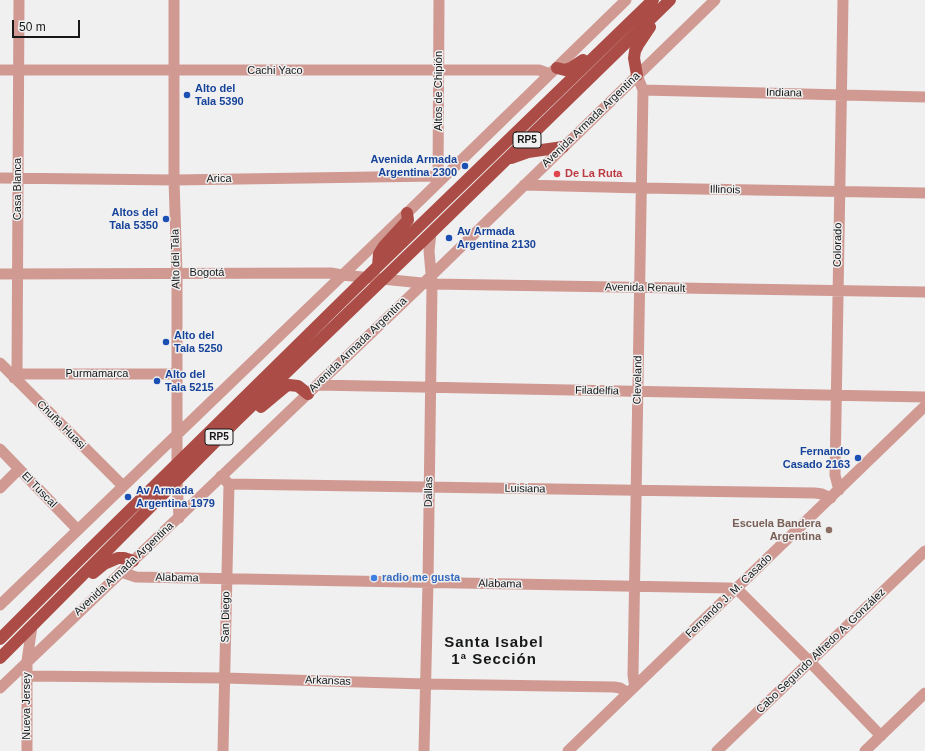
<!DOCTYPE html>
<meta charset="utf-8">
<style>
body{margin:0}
#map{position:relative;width:925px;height:751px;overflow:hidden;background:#f0f0f1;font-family:Arial,sans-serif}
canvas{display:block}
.scale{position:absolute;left:12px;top:20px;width:68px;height:18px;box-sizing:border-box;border:2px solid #161717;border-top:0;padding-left:5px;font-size:12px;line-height:14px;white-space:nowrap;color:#161717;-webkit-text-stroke:3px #f0f0f1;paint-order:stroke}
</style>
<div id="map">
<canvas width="925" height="751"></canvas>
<div class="scale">50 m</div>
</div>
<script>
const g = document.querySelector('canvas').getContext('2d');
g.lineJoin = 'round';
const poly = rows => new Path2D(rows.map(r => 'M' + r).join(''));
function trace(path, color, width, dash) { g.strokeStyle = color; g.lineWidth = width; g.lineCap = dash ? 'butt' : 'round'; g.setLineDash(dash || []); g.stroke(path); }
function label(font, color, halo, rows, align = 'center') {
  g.font = font + ' Arial,sans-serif'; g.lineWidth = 3; g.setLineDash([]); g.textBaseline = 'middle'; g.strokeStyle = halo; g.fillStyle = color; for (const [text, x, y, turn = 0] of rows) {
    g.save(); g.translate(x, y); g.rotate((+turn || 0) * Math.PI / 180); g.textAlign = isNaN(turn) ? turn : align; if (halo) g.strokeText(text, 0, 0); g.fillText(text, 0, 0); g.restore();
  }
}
trace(poly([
 [174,0,174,180,177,274,177,480,179,518],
 [0,70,539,70,550,74],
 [643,90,925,97],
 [0,178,174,180,438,176],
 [438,183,439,0],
 [524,185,642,188,925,193],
 [0,274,331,273,342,275,432,284,925,292],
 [0,363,123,486],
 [17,374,177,374],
 [14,378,17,374,19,0],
 [317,385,925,397],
 [0,449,78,530],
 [221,476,229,484,815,493,822,494,831,498],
 [0,488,19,469],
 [839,490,835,475,843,0],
 [121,572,136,577,729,588,737,589,810,662,881,736],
 [0,605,407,213,626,0],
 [27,676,225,678,425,684,614,687,620,688,628,693],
 [637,684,634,682,633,675,643,90,637,75],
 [0,688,432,275,715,0],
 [27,751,27,661,32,626],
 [223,751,229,484],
 [424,751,428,582,432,284,429,251,431,233],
 [568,751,925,406],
 [717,751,925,551],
 [865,751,925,693]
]), '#d09a93', 11);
trace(poly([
 [557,68,565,70,571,68,583,60],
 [637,75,634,58,635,51,638,45,650,27],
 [511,158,528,152,563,147],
 [378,266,379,254,384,246,408,220,407,213],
 [261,407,285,387,289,385,298,386,308,394],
 [93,573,104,564,118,558,124,558,133,561],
 [0,639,74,565,378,266,653,0],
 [0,658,236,421,431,233,670,0]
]), '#ab4d46', 12);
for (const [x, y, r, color] of [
 [187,95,4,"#1a4fb4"],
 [465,166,4,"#1a4fb4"],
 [557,174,4,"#e0444e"],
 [166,219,4,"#1a4fb4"],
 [449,238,4,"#1a4fb4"],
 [166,342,4,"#1a4fb4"],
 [157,381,4,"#1a4fb4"],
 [858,458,4,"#1a4fb4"],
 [128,497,4,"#1a4fb4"],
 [829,530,4,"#8d6e63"],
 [374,578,4,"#3f7fe0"]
]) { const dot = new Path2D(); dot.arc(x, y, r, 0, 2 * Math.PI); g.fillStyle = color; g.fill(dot); trace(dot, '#f0f0f1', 1.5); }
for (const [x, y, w] of [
 [527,140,28],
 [219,437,28]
]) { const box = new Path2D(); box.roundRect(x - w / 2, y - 8, w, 16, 3); g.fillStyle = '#f0f0f1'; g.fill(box); trace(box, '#161717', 1); }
label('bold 10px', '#161717', null, [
 ["RP5",527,140],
 ["RP5",219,437]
]);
label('11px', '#161717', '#f0f0f1', [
 ["Cachi Yaco",275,71],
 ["Altos de Chipión",439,91,-90],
 ["Indiana",784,93,1],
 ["Avenida Armada Argentina",591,120,-44],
 ["Arica",219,179,-1],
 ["Casa Blanca",18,189,-90],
 ["Illinois",725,190,1],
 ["Colorado",838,245,-89],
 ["Alto del Tala",176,259,-91],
 ["Bogotá",207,273],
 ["Avenida Renault",645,288,1],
 ["Avenida Armada Argentina",358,345,-44],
 ["Purmamarca",97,374],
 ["Cleveland",638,380,-89],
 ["Filadelfia",597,391,1],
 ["Chuña Huasi",61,425,45],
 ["Luisiana",525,489,1],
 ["El Tuscal",39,490,46],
 ["Dallas",429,492,-89],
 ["Avenida Armada Argentina",124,569,-43],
 ["Alabama",177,578,1],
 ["Alabama",500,584,1],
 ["Fernando J. M. Casado",729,596,-44],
 ["San Diego",226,617,-89],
 ["Cabo Segundo Alfredo A. González",821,651,-44],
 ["Arkansas",328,681,2],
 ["Nueva Jersey",27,706,-90]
]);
label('bold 11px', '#164399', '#f0f0f1', [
 ["Alto del",195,89],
 ["Tala 5390",195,102],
 ["Avenida Armada",457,160,"right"],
 ["Argentina 2300",457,173,"right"],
 ["Altos del",158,213,"right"],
 ["Tala 5350",158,226,"right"],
 ["Av Armada",457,232],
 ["Argentina 2130",457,245],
 ["Alto del",174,336],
 ["Tala 5250",174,349],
 ["Alto del",165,375],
 ["Tala 5215",165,388],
 ["Fernando",850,452,"right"],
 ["Casado 2163",850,465,"right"],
 ["Av Armada",136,491],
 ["Argentina 1979",136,504]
], 'left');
label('bold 11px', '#be3a42', '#f0f0f1', [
 ["De La Ruta",565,174]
], 'left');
label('bold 11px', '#785e54', '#f0f0f1', [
 ["Escuela Bandera",821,524],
 ["Argentina",821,537]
], 'right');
label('bold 11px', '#366cbe', '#f0f0f1', [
 ["radio me gusta",382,578]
], 'left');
g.letterSpacing = '1px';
label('bold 15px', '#161717', '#f0f0f1', [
 ["Santa Isabel",494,643],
 ["1ª Sección",494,660]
]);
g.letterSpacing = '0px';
</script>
